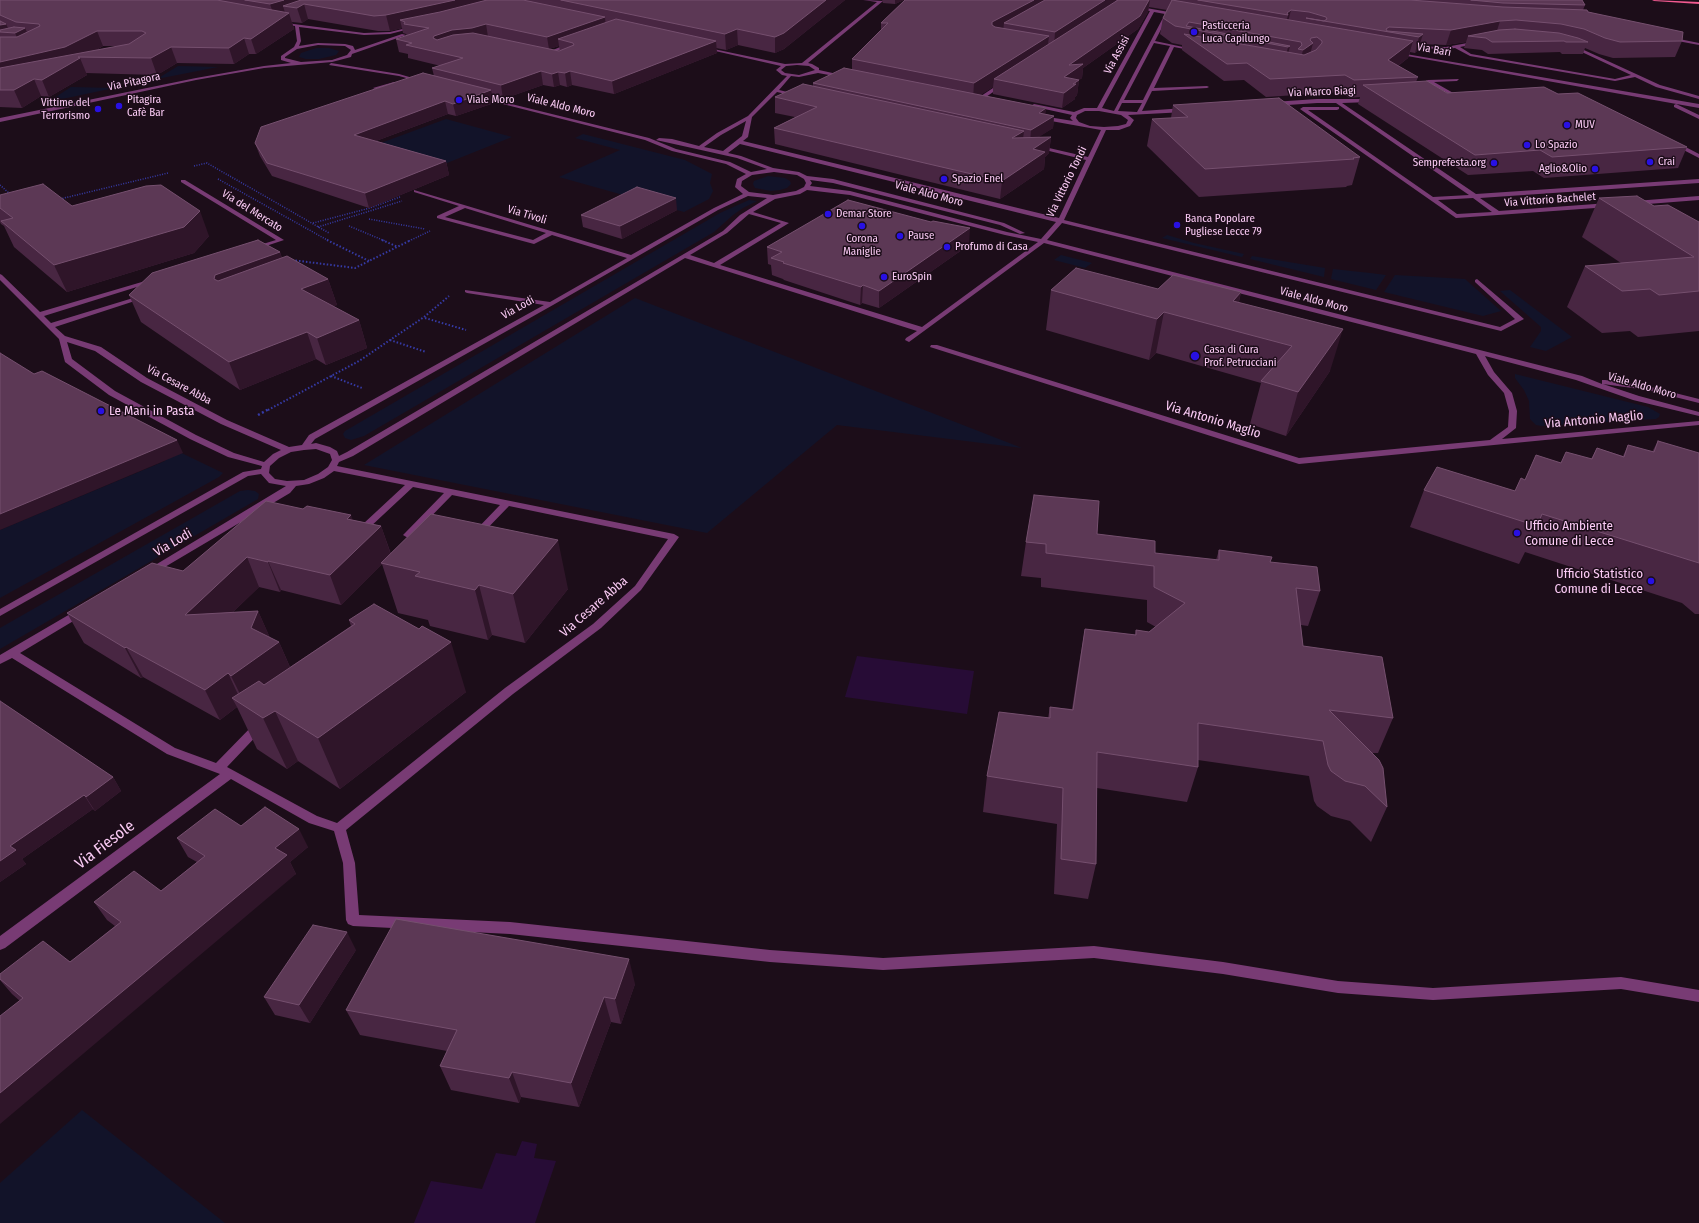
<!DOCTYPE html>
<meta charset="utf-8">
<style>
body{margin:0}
canvas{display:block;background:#1c0d19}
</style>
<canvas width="1699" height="1223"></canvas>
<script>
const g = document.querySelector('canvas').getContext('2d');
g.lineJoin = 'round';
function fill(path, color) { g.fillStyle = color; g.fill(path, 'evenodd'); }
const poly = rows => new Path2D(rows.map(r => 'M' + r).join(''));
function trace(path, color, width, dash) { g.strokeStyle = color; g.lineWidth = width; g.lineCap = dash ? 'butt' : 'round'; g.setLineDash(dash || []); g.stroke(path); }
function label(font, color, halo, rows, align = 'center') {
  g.font = font + ' "Fira Sans Condensed",sans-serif'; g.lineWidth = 3; g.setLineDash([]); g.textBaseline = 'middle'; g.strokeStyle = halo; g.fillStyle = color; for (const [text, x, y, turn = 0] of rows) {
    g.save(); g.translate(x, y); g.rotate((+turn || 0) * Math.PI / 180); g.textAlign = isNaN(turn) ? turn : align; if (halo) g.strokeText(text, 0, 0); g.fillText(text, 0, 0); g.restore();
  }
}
fill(poly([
 [316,48,329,48,339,51,336,55,319,59,306,59,299,57,301,53],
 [178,66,218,67,157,79],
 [71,87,114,88,48,102],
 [446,119,512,137,437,167,370,147],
 [583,134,685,160,712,174,710,183,713,191,709,199,684,212,559,177,620,150,575,138],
 [768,176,785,178,790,181,791,184,787,188,780,190,771,191,755,188,753,184,754,181],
 [749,200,757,201,743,208,733,215,714,232,364,436,351,440,345,438,343,434,345,431,720,213],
 [1167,235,1194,243,1244,254,1242,257,1162,238],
 [1061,255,1092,263,1085,268,1054,260],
 [1252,256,1325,268,1324,277,1250,259],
 [1333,269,1370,273,1386,275,1376,290,1331,279],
 [1395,275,1465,279,1501,311,1483,316,1384,292],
 [1510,290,1572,337,1546,351,1530,347,1541,331,1541,327,1500,291],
 [635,298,837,376,1022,448,837,425,707,533,364,465],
 [1515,374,1648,407,1660,414,1659,417,1656,419,1541,426,1536,425,1530,419,1529,401,1524,390,1515,378],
 [169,447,223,473,219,477,0,598,0,530,165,461],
 [248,490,255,491,259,494,258,499,0,649,0,628,240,491],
 [82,1110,225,1223,0,1223,0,1183]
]), '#121329');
fill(poly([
 [857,656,974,671,967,714,845,697],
 [522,1141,537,1144,534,1158,556,1161,535,1223,414,1223,431,1181,482,1189,496,1153,516,1156]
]), '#270c36');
trace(poly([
 [194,166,207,163,329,233],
 [218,179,329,241],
 [0,185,10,194],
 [60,199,168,173],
 [369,219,425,229],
 [313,223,370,208,400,197],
 [349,226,385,241],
 [318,227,402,201],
 [409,241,430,231]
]), '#353aa6', 1.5, [1, 1.5]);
trace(poly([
 [327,240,369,261],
 [382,240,398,247],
 [292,260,355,268,411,240],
 [425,318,466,330],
 [390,340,426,352],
 [331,376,362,388],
 [268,410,359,361,424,317,449,296]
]), '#353aa6', 2, [1.5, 2]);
trace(poly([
 [258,415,269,409]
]), '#353aa6', 2.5, [2, 2.5]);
fill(poly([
 [863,0,883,1,808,63,812,64,819,68,819,70,846,76,846,78,818,73,799,77,791,76,779,90,800,95,800,97,777,92,752,117,748,137,743,141,1059,218,1086,160,1033,147,1036,145,1088,157,1101,130,1040,119,1040,117,1042,116,1073,121,1070,118,1072,115,1031,106,1034,104,1074,112,1084,108,1097,108,1150,11,1135,8,1135,6,1180,14,1179,16,1169,14,1155,41,1197,50,1195,51,1174,47,1154,88,1207,86,1209,87,1207,88,1152,91,1142,111,1185,108,1188,110,1185,112,1128,115,1134,120,1130,126,1119,130,1106,130,1064,220,1500,327,1515,319,1475,282,1475,280,1477,279,1524,319,1501,331,1062,223,1047,240,1582,376,1602,384,1602,380,1605,380,1647,386,1699,399,1699,403,1647,390,1603,384,1639,396,1699,412,1699,416,1633,400,1576,380,1485,356,1494,372,1512,393,1517,411,1516,428,1502,439,1699,421,1699,425,1299,464,930,347,931,345,937,345,1299,458,1490,440,1508,427,1509,411,1504,393,1488,375,1476,354,1044,243,909,342,905,340,906,338,917,331,685,258,353,456,339,462,337,466,674,534,679,537,641,590,601,628,513,694,346,830,355,863,359,915,510,922,770,950,883,958,1094,946,1223,962,1338,981,1433,988,1621,977,1699,990,1699,1002,1621,989,1433,1000,1338,993,1223,974,1094,958,883,970,770,962,510,934,353,926,348,924,346,920,343,863,334,831,309,823,231,779,5,948,0,950,0,936,220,774,167,754,12,658,0,664,0,655,77,610,85,610,86,612,85,614,20,653,175,748,216,763,255,723,263,723,265,726,263,729,227,767,317,816,337,823,505,688,593,624,635,586,668,539,509,506,479,537,476,538,471,535,473,533,500,505,452,495,411,537,408,538,403,535,405,533,444,493,413,487,369,528,366,529,361,526,363,524,405,485,334,471,324,478,309,484,296,486,290,493,153,574,147,574,145,572,147,570,286,486,269,483,261,474,248,476,0,616,0,609,243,472,261,469,262,466,228,457,190,439,109,395,65,362,59,339,0,280,0,274,2,275,40,312,152,279,156,279,156,281,44,316,51,323,143,295,147,295,147,297,55,327,65,336,101,347,147,378,227,420,289,447,302,445,309,435,544,305,467,293,465,292,465,290,550,302,627,258,552,235,534,244,437,218,437,216,459,206,414,192,414,190,631,255,714,208,743,194,735,187,737,179,746,174,726,164,672,151,645,140,479,98,479,96,649,138,676,149,730,162,751,172,767,169,737,158,656,140,659,138,672,139,699,146,717,133,748,116,787,76,782,75,776,70,781,66,702,48,704,47,785,64,802,63,877,2,863,0],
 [1154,12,1165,14,1114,111,1102,108,1154,12],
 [1154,43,1170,46,1143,100,1124,100,1154,43],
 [797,65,809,66,815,70,799,75,785,73,781,70,786,66,797,65],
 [1122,103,1142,103,1137,112,1118,111,1122,103],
 [1085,111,1099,111,1121,115,1128,120,1126,124,1118,126,1104,127,1090,126,1079,122,1076,118,1077,115,1085,111],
 [746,121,742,136,723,151,704,147,721,135,746,121],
 [740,144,1056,222,1041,239,1007,232,850,191,810,186,812,183,810,180,833,183,1000,225,1020,234,1025,233,1004,223,833,179,807,176,799,172,773,168,741,156,728,153,740,144],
 [774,172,797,175,804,179,806,183,804,187,796,191,773,195,749,192,741,186,742,181,752,175,774,172],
 [807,190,850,195,1005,235,1038,242,922,327,720,265,789,223,753,212,775,199,800,194,807,190],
 [748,196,767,198,740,215,723,231,347,452,339,456,337,451,330,447,316,443,311,444,315,439,553,305,718,210,748,196],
 [465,208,546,233,533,240,445,217,465,208],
 [749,214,781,223,714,263,690,255,727,233,749,214],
 [67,342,95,351,141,382,221,424,281,450,273,454,264,462,234,453,196,435,115,391,72,359,67,342],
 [304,450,316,449,330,454,332,460,328,467,318,474,304,480,287,481,275,479,269,473,270,466,279,458,291,452,304,450],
 [278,22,364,33,390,32,415,26,417,27,390,34,364,35,299,27,301,41,299,46,318,43,345,44,353,46,355,50,402,34,406,35,352,54,351,57,332,62,264,68,196,80,0,122,0,118,196,78,264,66,291,63,281,60,281,56,294,47,297,41,295,26,278,24,278,22],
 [318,45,345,46,351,50,347,55,332,60,301,62,285,58,285,57,297,49,318,45],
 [1669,37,1699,43,1699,45,1667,39,1669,37],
 [1478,41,1480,43,1460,47,1471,54,1615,79,1631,75,1569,46,1573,45,1660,85,1699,96,1699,99,1656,87,1635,77,1615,81,1470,56,1455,48,1446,49,1407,48,1405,47,1407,46,1446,47,1478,41],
 [570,43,574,44,552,53,548,52,570,43],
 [1394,52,1699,104,1699,108,1396,54,1394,52],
 [331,63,399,74,423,81,421,82,399,76,329,65,331,63],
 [1459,79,1457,81,1434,82,1455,94,1453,96,1426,81,1428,80,1459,79],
 [394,82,396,84,375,89,373,88,394,82],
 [1002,82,1006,83,976,104,972,104,972,102,1002,82],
 [1317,99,1373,99,1374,100,1371,102,1342,103,1476,194,1699,179,1699,183,1480,198,1499,211,1609,203,1612,205,1609,207,1456,218,1300,109,1303,107,1339,107,1339,109,1337,110,1308,110,1433,197,1469,195,1336,103,1317,103,1273,106,1270,104,1273,102,1317,99],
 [1473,198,1492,212,1457,214,1438,200,1473,198],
 [1676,104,1699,115,1699,119,1674,107,1674,105,1676,104],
 [1674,141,1699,154,1699,158,1672,144,1671,143,1674,141],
 [181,180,185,180,284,240,257,249,253,249,253,247,276,240,181,182,181,180],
 [1699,196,1699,200,1635,205,1632,203,1635,201,1699,196]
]), '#783b74');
fill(poly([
 [1652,0,1699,2,1699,4,1654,1,1652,0]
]), '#f35a91');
fill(poly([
 [0,0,845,0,784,49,775,53,738,45,726,50,716,48,717,53,614,94,572,85,567,87,560,85,554,87,543,85,503,99,492,96,494,103,456,116,448,114,376,141,446,161,449,175,369,208,272,176,260,156,255,143,434,76,432,68,441,66,408,58,408,54,399,52,396,39,407,36,406,34,403,33,402,28,390,31,378,31,308,19,302,23,292,22,294,29,256,54,249,54,234,64,177,63,157,75,86,73,87,75,49,97,41,96,22,108,0,107],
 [103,46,118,46,95,51],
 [559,46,560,51,559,51,549,49],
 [882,0,904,0,895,4,883,3],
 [905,0,1582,0,1585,5,1583,10,1682,41,1675,57,1613,58,1599,54,1585,48,1583,54,1562,54,1560,52,1488,54,1482,50,1464,48,1466,42,1446,45,1420,44,1418,50,1415,53,1410,52,1408,58,1398,66,1418,77,1416,82,1447,93,1558,94,1687,147,1678,168,1544,178,1533,171,1468,175,1358,104,1360,97,1349,98,1341,92,1266,97,1244,80,1224,81,1182,50,1182,45,1172,43,1160,34,1163,18,1167,10,1149,7,1148,12,1138,29,1083,68,1082,78,1079,80,1077,95,1075,97,1075,99,1062,108,993,94,993,87,980,95,1046,108,1045,114,1054,116,1053,128,1038,137,1051,137,1049,153,1045,157,1044,169,1000,199,775,144,774,128,795,117,775,113,775,97,813,86,813,83,852,70,852,59,881,31,881,23],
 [1173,105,1360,157,1352,185,1347,186,1346,187,1199,197,1147,146,1152,119,1171,118],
 [0,195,72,206,209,236,194,253,67,292,14,247,4,226,1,224,0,222],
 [1599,198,1654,206,1699,222,1699,331,1638,337,1630,331,1602,333,1567,307,1585,266,1621,263,1582,237],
 [677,210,622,239,583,227,581,215],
 [969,245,879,308,862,303,860,305,784,280,783,279,772,275,771,265,768,264,767,247],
 [280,252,282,258,328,279,337,305,333,306,359,320,367,348,326,365,316,359,240,390,141,322,129,295],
 [1158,289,1241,292,1239,302,1330,371,1286,436,1250,424,1261,383,1156,353,1149,360,1046,330,1051,290],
 [1658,441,1699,453,1699,614,1695,614,1682,603,1525,552,1519,564,1410,527,1424,490,1515,491,1525,480,1561,463,1591,459,1597,448,1623,456,1628,445,1652,452],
 [353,520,381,526,391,554,568,589,525,643,492,635,488,640,430,626,428,620,398,613,382,564,341,605,281,590,280,592,259,587,233,612,258,611,270,638,279,642,290,667,351,626,349,620,466,692,340,789,298,761,287,769,257,749,237,707,220,720,143,677,141,678,84,643,67,613,183,571],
 [1097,534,1155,553,1216,560,1219,550,1271,562,1320,591,1308,626,1301,625,1303,646,1393,718,1378,753,1372,753,1387,807,1371,842,1350,821,1331,816,1317,806,1314,801,1309,776,1198,760,1198,767,1187,802,1097,788,1096,864,1088,899,1054,894,1057,824,983,812,987,776,1048,718,1050,707,1072,709,1079,664,1085,629,1135,635,1136,630,1149,632,1156,627,1147,622,1147,600,1041,587,1041,578,1021,576,1026,542],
 [0,701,113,777,121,791,95,811,93,809,22,859,26,864,0,882],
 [241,826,308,847,290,862,296,874,20,1001,12,994,0,980,0,974,70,962,115,926,107,920,94,902,161,891,197,862,188,857,177,838],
 [356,950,310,1023,275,1015,264,997],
 [635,984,621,1024,611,1022,579,1107,521,1097,519,1103,451,1090,440,1066,447,1051,360,1035,346,1010]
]), '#482642');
fill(poly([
 [284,0,331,0,304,4,308,19,302,23,297,8,283,6,286,16,275,19,270,4],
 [455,0,512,0,405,22,400,20,402,28,390,31,386,15],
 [826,0,845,0,784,49,775,53,775,37],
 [895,0,904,0,895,4],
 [1034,0,1059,0,1004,23,1003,31,991,38,992,22],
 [1105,0,1116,0,1115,7,1054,47,1055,32],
 [1150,0,1148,12,1138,29,1083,68,1082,78,1076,82,1079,80,1077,95,1075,97,1075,99,1062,108,1064,93,1064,77,1069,65],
 [1291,10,1287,26,1285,27,1288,15,1287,13],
 [289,13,294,29,256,54,251,39],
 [605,17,606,29,558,39,559,46,549,49,547,37],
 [1500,21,1495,37,1468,36,1466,42,1446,45,1451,30],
 [6,24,10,32,0,32,0,25],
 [486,24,488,37,437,49,433,38,434,36,452,30],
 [25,28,32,43,22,48,15,33],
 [737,29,738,45,726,50,725,34],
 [97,31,103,46,84,57,78,57,80,58,87,75,49,97,42,80,0,80,0,62],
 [1423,34,1418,50,1415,53,1419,37],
 [1049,36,1047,52,994,79,993,87,973,100,974,83],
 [244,38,249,54,234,64,229,48],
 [716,41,717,53,614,94,612,81],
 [1413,41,1408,58,1383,77,1388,60],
 [1313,43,1309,59,1299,66,1303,50],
 [1290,46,1286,63,1284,63,1288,47],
 [171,47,177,63,157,75,151,58],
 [541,71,543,85,503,99,501,85],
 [570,71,572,85,567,87,565,73],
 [558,72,560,85,554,87,552,74],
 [34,79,41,96,22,108,14,90],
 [491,90,494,103,456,116,453,104],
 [445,101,448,114,357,148,354,135],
 [1046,108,1044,121,1039,113],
 [1054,116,1053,128,1030,143,1031,130],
 [1024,131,1022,147,1012,138],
 [1051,137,1049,153,1045,157,1044,169,1000,199,1002,181,1033,149],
 [446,161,449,175,369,208,365,193],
 [676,198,677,210,622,239,620,226],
 [200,211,209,236,194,253,67,292,54,265],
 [970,228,969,245,879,308,879,291],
 [280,252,288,277,224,302,214,279,215,275],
 [328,279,337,305,309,316,301,289],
 [863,285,862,303,860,305,861,287],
 [1241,292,1232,330,1233,301],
 [1164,312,1156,353,1149,360,1157,319],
 [359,320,367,348,326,365,317,338],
 [1343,329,1330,371,1286,436,1298,392],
 [307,332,316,359,240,390,229,362],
 [177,440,183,453,0,530,0,514],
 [351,515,361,544,347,519],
 [381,526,391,555,381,563,382,564,341,605,330,575],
 [558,540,568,589,525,643,513,594],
 [247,557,259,587,199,645,185,615],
 [268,561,281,590,280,592,268,562],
 [479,585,492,635,488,640,475,590],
 [258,611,271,640,279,642,292,672,246,706,231,676],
 [451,642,466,692,340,789,318,738],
 [126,647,143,677,141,678,125,648],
 [228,673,242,703,232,698,237,707,220,720,205,690],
 [275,711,298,761,287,769,263,718],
 [113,777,121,791,95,811,86,797],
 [84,795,93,809,22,859,26,864,0,882,0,861,10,846],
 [299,829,308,847,290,862,296,874,0,1124,0,1093,275,848],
 [347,932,356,950,310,1023,299,1005],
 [629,959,635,984,621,1024,615,999],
 [604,997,611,1022,579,1107,571,1083],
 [512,1072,521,1097,519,1103,509,1078]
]), '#2f1529');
const building = poly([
 [0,0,217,0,289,13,251,39,244,38,229,48,171,47,151,58,78,57,80,58,42,80,34,79,14,90,0,90,0,68,129,44,146,33,142,31,97,31,65,47,0,62,0,37,17,37,40,26,39,24,16,22,0,15,0,0],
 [245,0,284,0,270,4,245,0],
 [301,0,455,0,386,15,374,16,304,4,297,8,283,6,301,0],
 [487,0,523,0,605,17,547,37,486,24,472,28,452,30,434,36,433,38,437,40,453,35,473,33,559,51,574,45,573,43,558,39,616,19,716,41,612,81,570,71,565,73,558,72,552,74,541,71,501,85,432,68,463,58,406,45,412,43,396,39,429,28,404,24,405,22,400,20,440,12,487,0],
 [561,0,826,0,784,33,775,37,737,29,725,34,561,0],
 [905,0,1034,0,992,22,992,25,995,27,1049,36,974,83,852,59,888,23,881,23,905,0],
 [1045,0,1105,0,1055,32,1004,23,1045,0],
 [1118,0,1149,0,1140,16,1069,65,1083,64,1064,77,1079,80,1073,84,1076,84,1064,93,994,79,1118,0],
 [1172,0,1413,41,1388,60,1418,77,1354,80,1345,75,1270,79,1247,63,1227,64,1184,34,1304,55,1316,50,1322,43,1322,41,1317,37,1311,38,1310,40,1313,43,1303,50,1298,49,1302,45,1301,42,1189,22,1186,26,1290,46,1288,47,1175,26,1163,18,1172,0],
 [1198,0,1410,0,1503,7,1587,10,1588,12,1683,32,1682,41,1620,42,1605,38,1584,29,1561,24,1516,20,1500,21,1451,30,1389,27,1386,29,1387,31,1423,34,1419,37,1306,18,1324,21,1327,19,1326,17,1309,12,1291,10,1287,13,1288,15,1198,0],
 [1471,0,1582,0,1585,5,1503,3,1471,0],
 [0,21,6,24,0,25,0,21],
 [14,27,25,28,15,33,0,32,0,30,14,27],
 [1515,29,1559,33,1578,38,1588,42,1566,42,1564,41,1492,42,1486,38,1468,36,1499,30,1515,29],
 [844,68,1046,108,1039,113,1054,116,1031,130,813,83,844,68],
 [423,73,491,90,453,104,445,101,354,135,446,161,365,193,267,163,255,143,261,127,423,73],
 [1427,81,1447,93,1544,87,1558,94,1578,93,1687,147,1552,157,1540,150,1475,155,1363,85,1427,81],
 [803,84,1024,131,1012,138,1051,137,1033,149,1045,152,1002,181,774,128,817,107,775,97,803,84],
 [1279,98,1360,157,1353,158,1354,159,1205,169,1152,119,1188,117,1173,105,1279,98],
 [43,184,72,206,146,186,161,185,200,211,184,227,54,265,1,221,13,218,0,208,0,195,43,184],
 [637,187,676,198,620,226,581,215,637,187],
 [1637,196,1654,206,1668,205,1699,222,1699,291,1659,295,1650,289,1622,291,1585,266,1694,257,1599,198,1637,196],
 [848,200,931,222,933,221,970,228,879,291,863,285,861,287,783,263,784,262,771,258,782,252,767,247,848,200],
 [258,240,280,252,215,275,214,279,218,281,287,256,328,279,301,289,359,320,317,338,307,332,229,362,129,295,152,273,258,240],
 [1076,268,1158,289,1173,275,1241,292,1233,301,1343,329,1298,392,1261,381,1292,346,1164,312,1157,319,1051,290,1076,268],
 [0,353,34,374,42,371,177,440,0,514,0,353],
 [1658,441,1699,453,1699,563,1542,514,1537,526,1424,490,1437,467,1515,491,1521,478,1525,480,1536,455,1561,463,1566,452,1592,459,1597,448,1624,457,1628,445,1654,452,1658,441],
 [1034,495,1099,501,1097,534,1155,541,1155,553,1219,560,1219,550,1272,557,1270,562,1317,567,1320,591,1296,588,1303,646,1382,657,1393,718,1329,710,1379,760,1383,768,1387,807,1365,786,1345,781,1331,771,1328,765,1323,741,1198,723,1198,767,1097,752,1096,864,1061,859,1063,788,987,776,999,712,1050,718,1050,707,1073,710,1085,629,1136,635,1136,630,1149,632,1185,603,1154,587,1154,566,1046,553,1046,544,1026,542,1034,495],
 [266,501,303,509,307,506,351,515,347,519,381,526,330,575,268,561,268,562,247,557,185,615,258,611,251,628,279,642,231,676,228,673,205,690,126,647,125,648,67,613,152,563,183,571,266,501],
 [431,514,558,540,513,594,479,585,475,590,415,576,420,572,381,563,431,514],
 [374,604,419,629,422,626,451,642,318,738,275,711,263,718,232,698,259,681,264,685,355,624,349,620,374,604],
 [0,701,113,777,86,797,84,795,10,846,16,850,0,861,0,701],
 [265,807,299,829,275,848,287,855,0,1093,0,1016,23,998,0,979,0,974,43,941,70,962,121,922,94,902,134,871,161,891,205,856,177,838,215,809,241,826,265,807],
 [396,919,629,959,615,999,604,997,571,1083,512,1072,509,1078,440,1066,457,1030,346,1010,396,919],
 [313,925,347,932,299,1005,264,997,313,925]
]);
fill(building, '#5c3855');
trace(building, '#754f6e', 1);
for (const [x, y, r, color] of [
 [1194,32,4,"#2810e3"],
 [459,100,4,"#2810e3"],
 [119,106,4,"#2810e3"],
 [98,109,4,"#2810e3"],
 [1567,125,4,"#2810e3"],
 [1527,145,4,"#2810e3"],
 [1650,162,4,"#2810e3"],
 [1494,163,4,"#2810e3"],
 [1595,169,4,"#2810e3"],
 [944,179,4,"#2810e3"],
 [828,214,4,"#2810e3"],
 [1177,225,4,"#2810e3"],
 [862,226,4,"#2810e3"],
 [900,236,4,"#2810e3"],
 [947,247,4,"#2810e3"],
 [884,277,4,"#2810e3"],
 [1195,356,5,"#2810e3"],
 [101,411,4,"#2810e3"],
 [1517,533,4,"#2810e3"],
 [1651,581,4,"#2810e3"]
]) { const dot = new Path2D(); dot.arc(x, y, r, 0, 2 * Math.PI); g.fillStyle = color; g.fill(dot); trace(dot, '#1c0d19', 1.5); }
label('11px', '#fbcbf5', '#1c0d19', [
 ["Pasticceria",1202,26],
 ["Luca Capilungo",1202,39],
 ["Pitagira",127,100],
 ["Cafè Bar",127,113],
 ["Viale Moro",467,100],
 ["Vittime del",90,103,"right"],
 ["Terrorismo",90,116,"right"],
 ["MUV",1575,125],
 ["Lo Spazio",1535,145],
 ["Crai",1658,162],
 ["Semprefesta.org",1486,163,"right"],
 ["Aglio&Olio",1587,169,"right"],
 ["Spazio Enel",952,179],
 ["Demar Store",836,214],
 ["Banca Popolare",1185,219],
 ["Pugliese Lecce 79",1185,232],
 ["Pause",908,236],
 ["Corona",862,239,"center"],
 ["Maniglie",862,252,"center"],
 ["Profumo di Casa",955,247],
 ["EuroSpin",892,277],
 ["Casa di Cura",1204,350],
 ["Prof. Petrucciani",1204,363]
], 'left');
label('11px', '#fbcbf5', '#1c0d19', [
 ["Via Bari",1434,50,10],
 ["Via Assisi",1117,55,-62],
 ["Via Pitagora",134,82,-12],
 ["Via Marco Biagi",1322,92,-2],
 ["Viale Aldo Moro",561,106,14],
 ["Via Vittorio Tondi",1067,182,-64],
 ["Viale Aldo Moro",929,194,15],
 ["Via Vittorio Bachelet",1550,200,-4],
 ["Via del Mercato",252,211,32],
 ["Via Tivoli",527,215,17],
 ["Viale Aldo Moro",1314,300,15],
 ["Via Lodi",518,308,-29],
 ["Via Cesare Abba",179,385,28],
 ["Viale Aldo Moro",1642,386,16]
]);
label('13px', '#fbcbf5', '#1c0d19', [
 ["Le Mani in Pasta",109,411],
 ["Ufficio Ambiente",1525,526],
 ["Comune di Lecce",1525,541],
 ["Ufficio Statistico",1643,574,"right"],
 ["Comune di Lecce",1643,589,"right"]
], 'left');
label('13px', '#fbcbf5', '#1c0d19', [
 ["Via Antonio Maglio",1213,420,17],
 ["Via Antonio Maglio",1594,420,-5],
 ["Via Lodi",173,543,-30],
 ["Via Cesare Abba",594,607,-41]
]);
label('16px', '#fbcbf5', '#1c0d19', [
 ["Via Fiesole",105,845,-37]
]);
</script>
